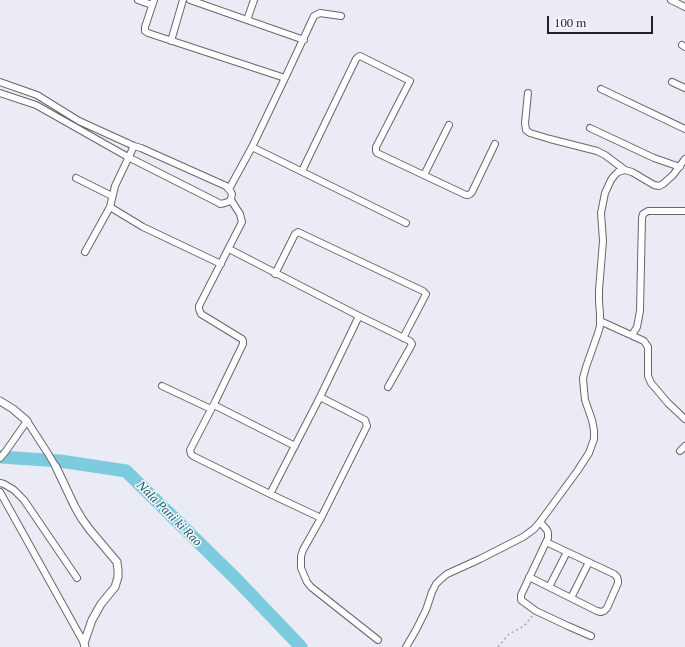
<!DOCTYPE html>
<style>
body{margin:0}
#map{position:relative;width:685px;height:647px;overflow:hidden;background:#eaebf5;font-family:"PT Serif",serif}
canvas{display:block}
.scale{position:absolute;left:547px;top:16px;width:106px;height:18px;box-sizing:border-box;border:2px solid #222226;border-top:0;padding-left:5px;font-size:12px;line-height:14px;white-space:nowrap;color:#222226;-webkit-text-stroke:3px #f8f8fe;paint-order:stroke}
</style>
<div id="map">
<canvas width="685" height="647"></canvas>
<div class="scale">100 m</div>
</div>
<script>
const g = document.querySelector('canvas').getContext('2d');
g.lineJoin = 'round';
const poly = rows => new Path2D(rows.map(r => 'M' + r).join(''));
function trace(path, color, width, dash) { g.strokeStyle = color; g.lineWidth = width; g.lineCap = dash ? 'butt' : 'round'; g.setLineDash(dash || []); g.stroke(path); }
function label(font, color, halo, rows, align = 'center') {
  g.font = font + ' "PT Serif",serif'; g.lineWidth = 3; g.setLineDash([]); g.textBaseline = 'middle'; g.strokeStyle = halo; g.fillStyle = color; for (const [text, x, y, turn = 0] of rows) {
    g.save(); g.translate(x, y); g.rotate((+turn || 0) * Math.PI / 180); g.textAlign = isNaN(turn) ? turn : align; if (halo) g.strokeText(text, 0, 0); g.fillText(text, 0, 0); g.restore();
  }
}
trace(poly([
 [0,457,60,461,126,471,237,580,301,647]
]), '#7ccbdf', 13);
const minor = poly([
 [138,0,152,5],
 [154,0,145,27,145,31,148,33,285,78],
 [190,0,304,40],
 [671,0,685,7],
 [247,20,254,0],
 [171,41,183,0],
 [682,45,685,47],
 [0,82,37,95,79,121,134,146,141,148,226,186,231,192,232,194,231,199,230,201,225,203,220,204,217,202,128,157,36,105,0,93],
 [672,82,685,88],
 [601,89,685,129],
 [528,93,525,123,526,130,530,133,550,139,597,151,605,155,625,170],
 [590,128,654,158,680,167],
 [252,147,406,223],
 [302,171,356,59,358,57,360,56,410,81,376,147,376,151,377,153,466,195,468,195,470,194,472,192,495,144],
 [424,175,449,125],
 [76,178,112,196],
 [229,189,252,147,285,78,314,16,320,13,341,16],
 [231,200,240,214,242,222,199,306,199,309,201,314,242,339,243,341,243,344,215,402,190,450,191,454,193,456,270,494,321,518],
 [110,207,143,227,221,264],
 [229,249,359,316,410,341,412,344,411,346,388,387],
 [85,252,110,207,115,186,134,146],
 [275,274,295,234,298,232,423,291,426,294,425,296,403,338],
 [600,321,644,341,648,347,648,376,651,383,668,403,685,419],
 [632,335,637,327,640,311,642,218,643,214,648,211,685,211],
 [162,386,211,409],
 [320,397,365,420,367,426,321,518,303,550,301,556,301,568,307,582,311,587,378,640],
 [214,405,295,446],
 [680,451,685,446],
 [0,458,6,451,27,421,47,452,56,467],
 [0,483,4,484,14,490,24,500,77,578],
 [0,492,84,643],
 [270,494,320,397,359,316],
 [540,522,547,530,548,533,548,538,521,595,521,600,536,611,568,626,591,636],
 [529,577,597,611,601,612,604,611,607,608,618,583,618,580,617,577,614,574,546,542],
 [549,587,567,552],
 [571,598,589,562],
 [406,647,416,630,426,610,432,592,436,584,441,579,447,574,480,559,523,537,534,529,540,522,578,470,589,453,594,439,594,430,592,420,585,400,584,390,583,378,586,367,598,333,600,326,600,314,599,301,599,290,603,241,601,213,605,193,611,180,614,176,618,172,625,170,632,172,654,185,659,186,663,184,673,175,685,159]
]);
const tertiary = poly([
 [0,401,13,409,27,421],
 [56,467,75,507,82,519,90,530,117,562,118,570,118,577,115,587,101,604,92,620,84,643,85,647]
]);
trace(minor, '#66666f', 8);
trace(tertiary, '#66666f', 9);
trace(poly([
 [498,647,509,634,524,626,533,615]
]), '#a7a7af', 1.5, [2, 3]);
trace(minor, '#fff', 6);
trace(tertiary, '#fff', 7);
label('italic 12px', '#175867', '#f8f8fe', [
 ["Nala Pani ki Rao",169,514,45]
]);
</script>
